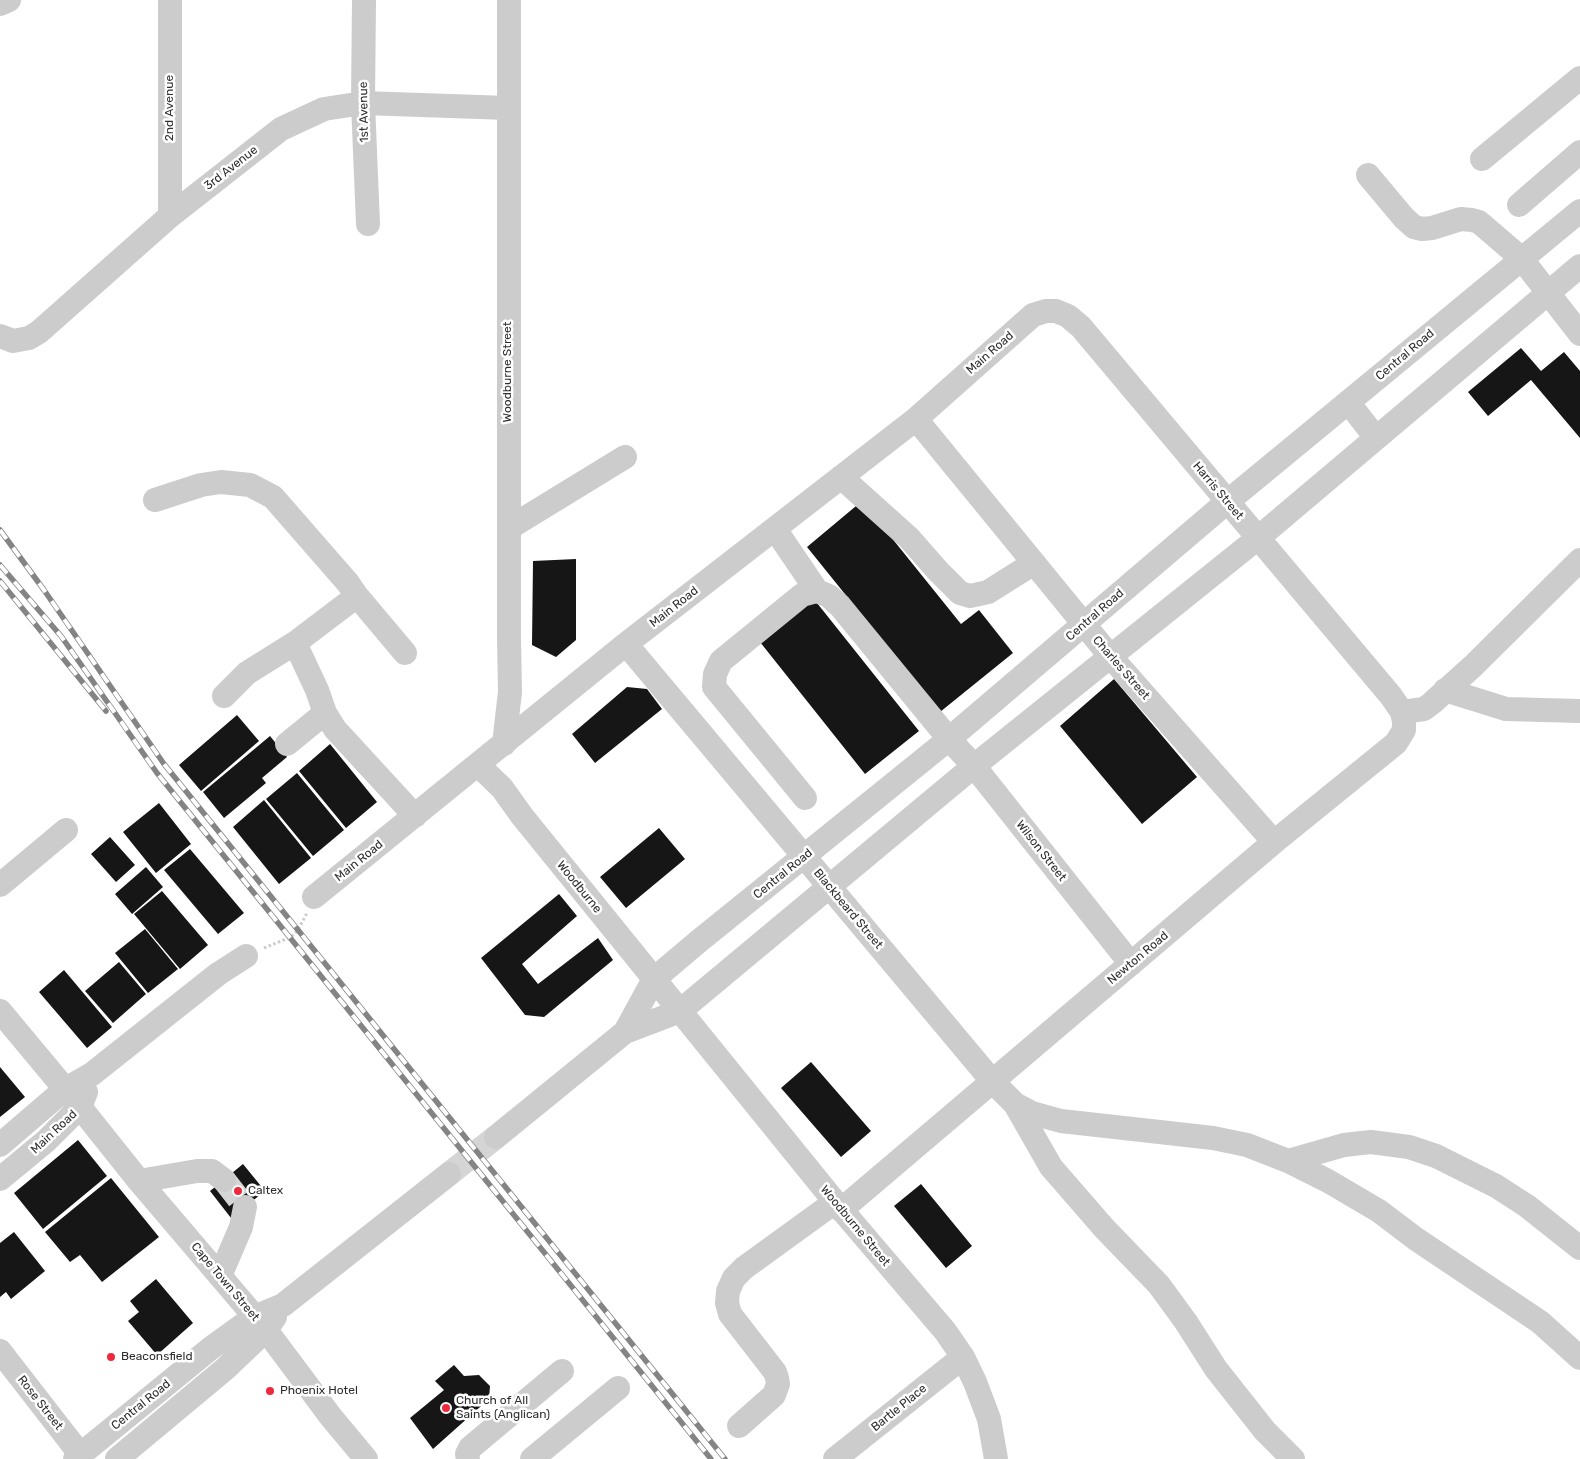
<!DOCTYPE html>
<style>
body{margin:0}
canvas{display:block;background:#fff}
</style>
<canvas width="1580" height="1459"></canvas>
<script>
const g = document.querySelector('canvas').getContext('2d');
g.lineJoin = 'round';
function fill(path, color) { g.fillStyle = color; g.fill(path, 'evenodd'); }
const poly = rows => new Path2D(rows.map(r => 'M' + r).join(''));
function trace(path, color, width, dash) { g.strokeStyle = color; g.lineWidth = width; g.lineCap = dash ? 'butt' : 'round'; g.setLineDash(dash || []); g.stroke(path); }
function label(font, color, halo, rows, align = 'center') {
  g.font = font + ' Rubik,sans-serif'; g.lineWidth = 5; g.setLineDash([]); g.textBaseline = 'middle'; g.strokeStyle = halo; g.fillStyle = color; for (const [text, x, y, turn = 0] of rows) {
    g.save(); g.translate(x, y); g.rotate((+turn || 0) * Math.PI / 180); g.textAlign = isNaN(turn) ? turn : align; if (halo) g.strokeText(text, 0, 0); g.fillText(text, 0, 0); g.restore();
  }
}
fill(poly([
 [1521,348,1541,371,1564,352,1580,371,1580,438,1531,380,1488,416,1468,392],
 [862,501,961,624,979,610,1013,653,940,712,807,547],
 [576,559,576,640,556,657,532,645,533,561],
 [813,598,919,731,865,774,760,642],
 [1114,679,1197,777,1142,824,1060,726],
 [627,687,647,689,662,709,595,763,572,734],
 [237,715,259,741,201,791,179,765],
 [270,736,287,757,262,778,266,783,224,818,203,792],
 [330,744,377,802,346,828,299,771],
 [297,773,344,830,313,856,266,799],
 [264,800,311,858,279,884,233,827],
 [159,803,191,844,156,873,123,832],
 [659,828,685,859,626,908,600,877],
 [110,837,135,865,116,882,91,854],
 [190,849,244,913,218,934,164,870],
 [146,867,163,887,132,914,115,894],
 [162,891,208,945,180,969,134,914],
 [559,894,577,916,522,964,538,984,598,938,613,960,544,1017,525,1015,481,958],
 [145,929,178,969,148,993,115,953],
 [119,962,146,994,113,1023,85,991],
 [64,970,112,1027,87,1048,39,992],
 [811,1062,871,1131,841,1157,781,1088],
 [0,1067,25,1097,0,1117],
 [78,1140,107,1176,43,1229,14,1193],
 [243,1164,265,1191,231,1218,210,1191],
 [111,1178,159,1237,102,1282,80,1255,70,1262,45,1232],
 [921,1184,972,1246,946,1268,894,1206],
 [14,1232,45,1271,11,1299,6,1292,0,1297,0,1243],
 [156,1279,193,1323,157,1355,128,1321,139,1312,130,1301],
 [454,1365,464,1376,479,1375,490,1386,489,1399,433,1449,410,1418,444,1390,435,1381]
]), '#161616');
trace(poly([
 [449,1174,496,1137],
 [224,1180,245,1207]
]), '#d5d5d5', 24, [24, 12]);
trace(poly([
 [264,948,291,937,298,930,307,913]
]), '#ccc', 3, [2.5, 2.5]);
trace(poly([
 [364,0,363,103,368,224],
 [0,4,9,0],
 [1482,159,1580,78],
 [1368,175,1404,218,1414,227,1422,229,1432,228,1461,219,1472,220,1479,222,1521,258,1580,334],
 [1519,205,1580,152],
 [170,216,170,0],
 [0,336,13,341,29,338,39,332,170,216,281,129,324,109,363,103,508,108],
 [1348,402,1376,438],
 [916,419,1110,656,1274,842],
 [841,477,909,538,938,571,960,593,970,596,988,592,1034,563],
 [155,500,201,485,221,482,250,485,273,497,348,583,357,596,295,643,317,690,325,713,335,729,415,816],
 [509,528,625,457],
 [775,529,817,591],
 [357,596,405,653],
 [626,644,993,1082,1015,1104,1051,1167,1104,1228,1159,1285,1186,1322,1216,1369,1265,1431,1293,1459],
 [1445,690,1506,709,1580,711],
 [224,696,247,673,295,643],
 [1402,712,1424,709,1432,703,1473,666,1580,560],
 [287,744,325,713],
 [504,744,510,692,509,638,509,0],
 [478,765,502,788,522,816,835,1202,945,1331,963,1357,975,1382,989,1419,996,1459],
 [805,798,714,687,715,674,721,661,802,595,817,591,829,596,840,606,949,739,974,766,1131,964],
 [0,885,66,830],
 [314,897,626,644,916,419,1033,315,1046,311,1056,311,1068,316,1081,327,1391,696,1402,712,1404,722,1404,730,1396,743,1385,752,1274,842,841,1210],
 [0,1011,80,1107,139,1181,266,1330,331,1417,366,1459],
 [625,1032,654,979,699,941,949,739,1227,502,1580,211],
 [1015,1104,1032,1113,1061,1121,1213,1138,1247,1145,1288,1161,1328,1181,1379,1211,1416,1239,1540,1322,1580,1358],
 [496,1137,625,1032,680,1011,974,766,1258,538,1580,266],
 [0,1145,64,1090,92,1074,218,974,246,956],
 [1288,1161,1344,1145,1371,1142,1409,1147,1436,1156,1496,1186,1527,1206,1580,1248],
 [0,1179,46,1141,80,1107,86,1092],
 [139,1181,197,1171,212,1171,224,1180],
 [220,1276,241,1227,245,1207],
 [0,1351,80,1454],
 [739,1426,774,1395,778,1384,777,1378,775,1372,730,1314,727,1303,728,1291,734,1278,744,1268,835,1202],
 [75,1459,211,1348,254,1317,283,1305,449,1174],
 [117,1459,225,1369,266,1330,275,1317],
 [468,1459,467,1454,470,1448,562,1371],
 [532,1459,618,1388],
 [835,1459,963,1357]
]), '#ccc', 24);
const rail = poly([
 [0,530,44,590,164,764,725,1459],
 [0,565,61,636,157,773,711,1459],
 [0,581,106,711]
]);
trace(rail, '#848484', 5.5);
trace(rail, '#fff', 4, [11]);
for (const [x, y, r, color] of [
 [238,1191,5,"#ef293c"],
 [111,1357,5,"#ef293c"],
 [270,1391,5,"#ef293c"],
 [446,1408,5,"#ef293c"]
]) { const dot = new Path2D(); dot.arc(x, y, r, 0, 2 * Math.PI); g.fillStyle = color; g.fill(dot); trace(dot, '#fff', 2); }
label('12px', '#2f2f2f', '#fff', [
 ["2nd Avenue",170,108,-90],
 ["1st Avenue",364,112,-91],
 ["3rd Avenue",231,168,-38],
 ["Main Road",990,353,-41],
 ["Central Road",1405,355,-40],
 ["Woodburne Street",508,372,-90],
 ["Harris Street",1218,491,50],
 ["Main Road",674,607,-38],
 ["Central Road",1095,615,-41],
 ["Charles Street",1121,668,49],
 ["Wilson Street",1041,851,52],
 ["Main Road",359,861,-39],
 ["Central Road",783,874,-39],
 ["Woodburne",579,887,51],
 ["Blackbeard Street",848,909,50],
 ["Newton Road",1138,958,-40],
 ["Main Road",54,1132,-43],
 ["Woodburne Street",855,1226,50],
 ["Cape Town Street",225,1282,50],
 ["Rose Street",40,1403,52],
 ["Central Road",141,1405,-39],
 ["Bartle Place",899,1408,-39]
]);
label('12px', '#2f2f2f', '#fff', [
 ["Caltex",248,1191],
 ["Beaconsfield",121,1357],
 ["Phoenix Hotel",280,1391],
 ["Church of All",456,1401],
 ["Saints (Anglican)",456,1415]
], 'left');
</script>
